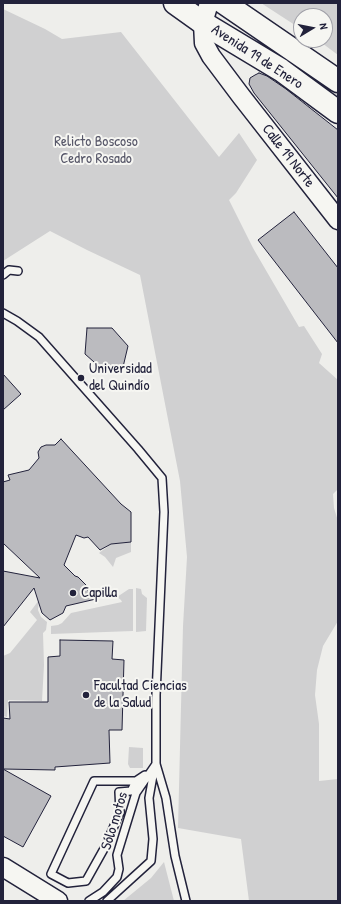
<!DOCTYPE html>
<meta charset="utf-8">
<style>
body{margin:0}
#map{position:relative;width:341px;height:904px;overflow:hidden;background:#eeeeeb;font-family:"Patrick Hand",sans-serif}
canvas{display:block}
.frame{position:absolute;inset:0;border:4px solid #22223b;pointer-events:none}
.north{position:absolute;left:293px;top:8px;width:40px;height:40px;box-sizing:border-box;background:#f6f6f2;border:1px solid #a1a1a9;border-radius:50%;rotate:80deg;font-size:11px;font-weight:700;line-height:16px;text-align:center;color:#22223b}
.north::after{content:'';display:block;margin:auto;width:14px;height:18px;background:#22223b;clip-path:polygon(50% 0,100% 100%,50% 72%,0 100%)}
</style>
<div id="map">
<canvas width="341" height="904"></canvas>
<div class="frame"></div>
<div class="north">N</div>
</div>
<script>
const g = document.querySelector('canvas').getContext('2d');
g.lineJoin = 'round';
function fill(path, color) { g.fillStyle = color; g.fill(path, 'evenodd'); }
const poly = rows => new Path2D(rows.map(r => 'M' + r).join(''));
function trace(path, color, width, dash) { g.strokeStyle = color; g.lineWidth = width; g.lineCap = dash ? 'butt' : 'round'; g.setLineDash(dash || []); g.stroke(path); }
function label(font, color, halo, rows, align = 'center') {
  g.font = font + ' "Patrick Hand",sans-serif'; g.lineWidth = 4; g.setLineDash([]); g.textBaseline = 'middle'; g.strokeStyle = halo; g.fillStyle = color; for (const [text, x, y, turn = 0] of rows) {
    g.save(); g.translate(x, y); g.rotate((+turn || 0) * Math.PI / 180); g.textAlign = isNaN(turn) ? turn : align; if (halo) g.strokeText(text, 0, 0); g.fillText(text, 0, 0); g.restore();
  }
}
fill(poly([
 [261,3,338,3,338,55,318,40,325,40,325,16,301,16,301,29],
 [3,9,45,29,62,39,121,32,219,157,239,133,257,160,236,193,229,200,253,248,299,327,304,326,322,354,319,363,338,380,338,489,333,494,334,508,338,521,338,621,323,646,317,670,315,695,319,724,319,781,338,779,338,901,249,901,241,839,178,828,183,626,187,557,180,481,140,275,87,250,50,231,3,261],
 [287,52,338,88,338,102,284,63],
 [131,542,131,552,116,558,113,567,105,557,99,553,111,544],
 [136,588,141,589,142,594,147,598,146,631,136,632],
 [129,589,133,589,133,631,51,634,51,626,58,625,62,623,71,613,122,602,121,600,117,597],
 [39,600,38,610,41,617,47,622,46,630,43,633,44,665,42,701,8,700,7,717,3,716,3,656,10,653,37,620,30,612],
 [129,747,143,748,143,768,130,768,128,764],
 [164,862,174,901,123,901,151,878]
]), '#d0d0d1');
const building = poly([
 [259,73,267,76,286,89,338,130,338,198,254,93,249,84,250,78,255,75,259,73],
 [294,212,338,268,338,343,258,240,294,212],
 [87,328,112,328,128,346,123,367,103,370,85,354,87,328],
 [3,374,21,394,3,410,3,374],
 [61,439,121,504,131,512,131,542,111,544,100,550,88,537,84,538,76,535,64,565,75,576,78,577,87,586,87,590,96,599,66,606,63,613,50,620,42,613,34,588,3,627,3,571,40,578,3,543,3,482,10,480,8,475,29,470,39,458,38,452,41,447,46,445,55,445,61,439],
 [60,640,113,641,112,659,124,660,122,730,109,730,110,763,55,767,55,770,3,769,3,718,10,719,9,702,48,702,48,657,60,656,60,640],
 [3,769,51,796,23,847,3,836,3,769]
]);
fill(building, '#bbbbbf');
trace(building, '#22223b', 1);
const service = poly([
 [3,275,9,270,18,271],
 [3,313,17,321,39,337,138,449,162,478,164,512,156,695,156,764,166,798,175,856,186,901],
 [136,781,94,781,51,874,68,883,86,881,105,847,120,812,119,792,131,791,136,781,145,775,148,777],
 [89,901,103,892,117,877,119,869,117,855,136,793,156,764],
 [107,901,151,861,153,839,149,798,154,770]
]);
const tertiary = poly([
 [209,3,203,23,204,43,211,56,241,96,338,220],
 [3,867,58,901]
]);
const primary = poly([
 [175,3,203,23,281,70,338,112],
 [224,3,338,81]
]);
trace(service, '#22223b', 10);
trace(tertiary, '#22223b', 21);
trace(primary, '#22223b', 25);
trace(service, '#f6f6f2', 7);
trace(tertiary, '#f6f6f2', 18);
trace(primary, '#f6f6f2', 22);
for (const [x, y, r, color] of [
 [81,378,4,"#22223b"],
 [73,593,4,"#22223b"],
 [86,695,4,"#22223b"]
]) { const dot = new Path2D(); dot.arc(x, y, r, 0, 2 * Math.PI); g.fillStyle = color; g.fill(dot); trace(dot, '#f6f6f2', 1.5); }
label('15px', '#22223b', '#f6f6f2', [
 ["Avenida 19 de Enero",257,57,33],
 ["Calle 19 Norte",288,156,52],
 ["Sólo motos",115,821,-73]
]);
label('15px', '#565668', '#f6f6f2', [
 ["Relicto Boscoso",96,142],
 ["Cedro Rosado",96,159]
]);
label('15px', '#22223b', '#f6f6f2', [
 ["Universidad",89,369],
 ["del Quindío",89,386],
 ["Capilla",81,593],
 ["Facultad Ciencias",94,686],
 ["de la Salud",94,703]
], 'left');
</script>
